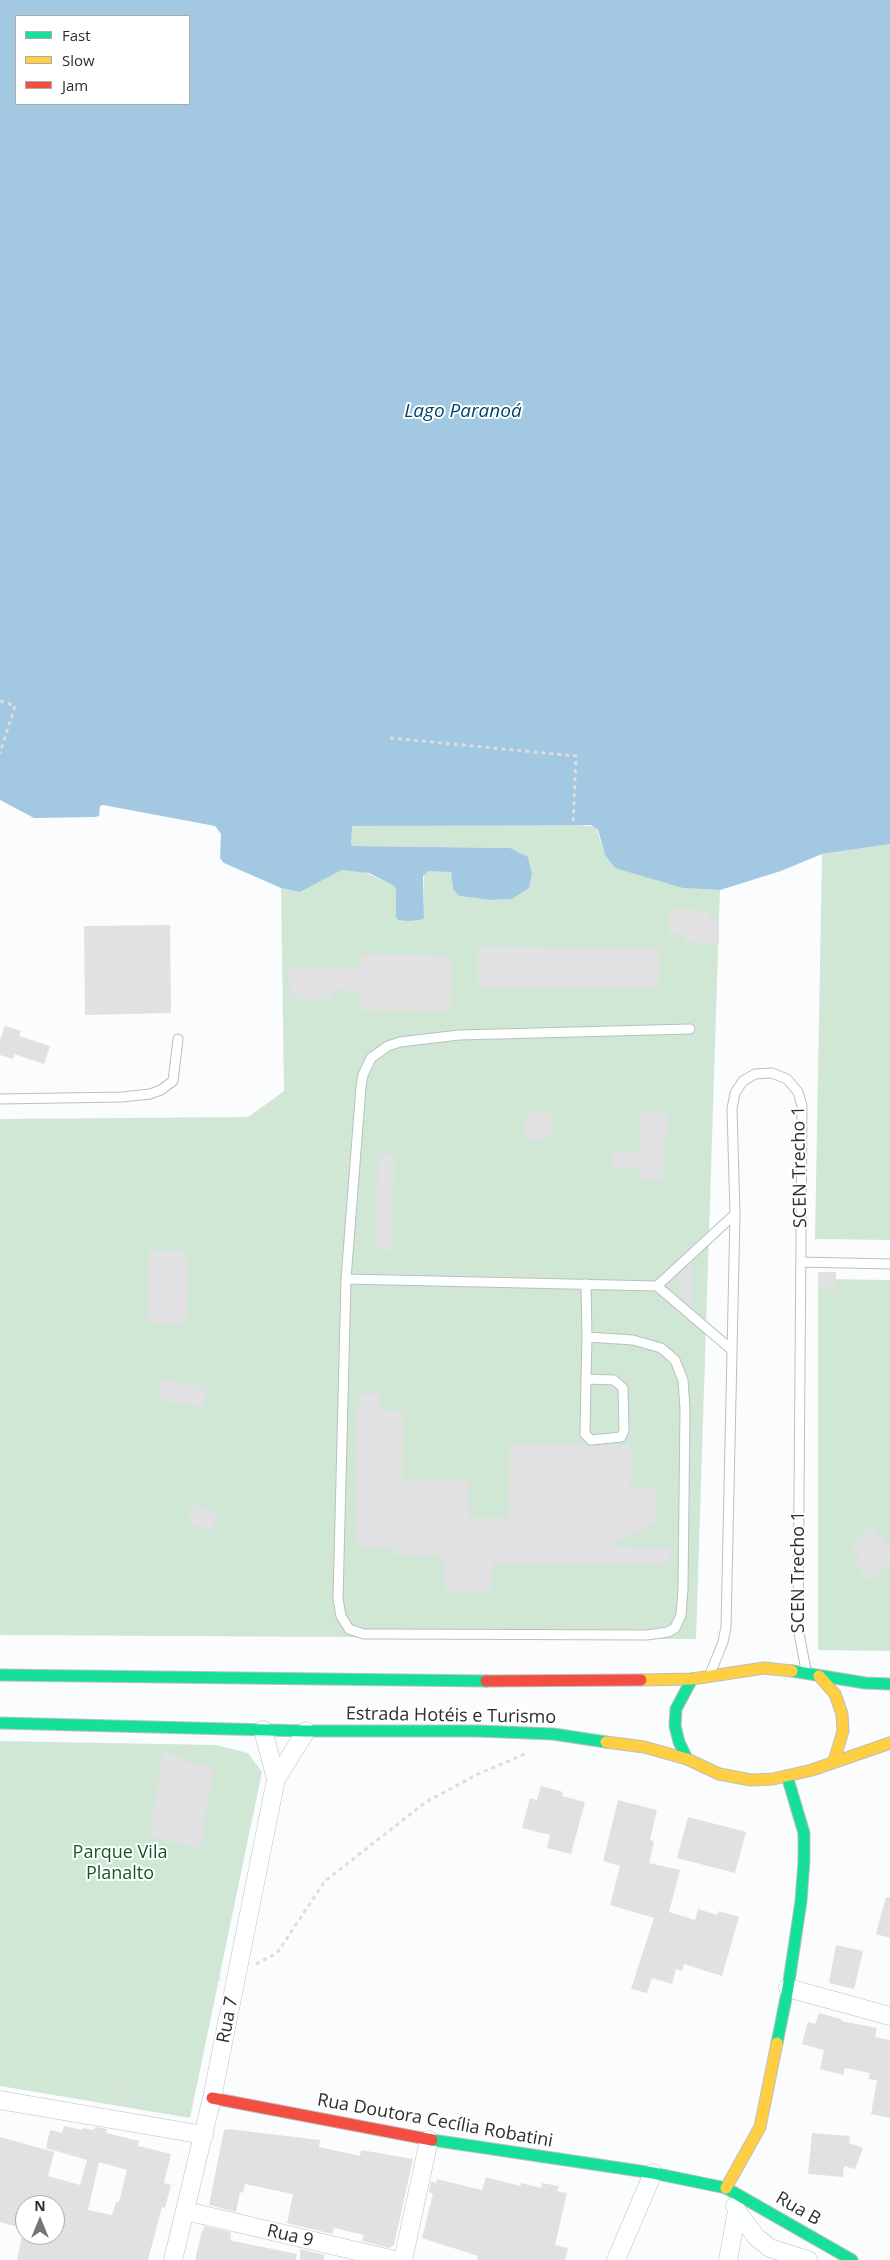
<!DOCTYPE html>
<meta charset="utf-8">
<style>
body{margin:0}
#map{position:relative;width:890px;height:2260px;overflow:hidden;background:#fbfcfe;font-family:"Open Sans",sans-serif}
canvas{display:block}
.legend{position:absolute;left:15px;top:15px;width:175px;height:90px;box-sizing:border-box;background:#fff;border:1px solid #ababac;margin:0;padding:6px 9px;list-style:none;font-size:15px;color:#2c2d30}
.legend li{display:flex;align-items:center;gap:10px;height:25px}
.legend b{width:25px;border:1px solid #ababac}
.north{position:absolute;left:15px;top:2195px;width:50px;height:50px;box-sizing:border-box;background:#fff;border:1px solid #ababac;border-radius:50%;rotate:0deg;font-size:14px;font-weight:700;line-height:20px;text-align:center;color:#2c2d30}
.north::after{content:'';display:block;margin:auto;width:18px;height:22px;background:#747578;clip-path:polygon(50% 0,100% 100%,50% 72%,0 100%)}
</style>
<div id="map">
<canvas width="890" height="2260"></canvas>
<ul class="legend">
<li><b style="height:6px;background:#16e098"></b>Fast</li>
<li><b style="height:6px;background:#ffcf43"></b>Slow</li>
<li><b style="height:6px;background:#f24e42"></b>Jam</li>
</ul>
<div class="north">N</div>
</div>
<script>
const g = document.querySelector('canvas').getContext('2d');
g.lineJoin = 'round';
function fill(path, color) { g.fillStyle = color; g.fill(path, 'evenodd'); }
const poly = rows => new Path2D(rows.map(r => 'M' + r).join(''));
function trace(path, color, width, dash) { g.strokeStyle = color; g.lineWidth = width; g.lineCap = dash ? 'butt' : 'round'; g.setLineDash(dash || []); g.stroke(path); }
function label(font, color, halo, rows, align = 'center') {
  g.font = font + ' "Open Sans",sans-serif'; g.lineWidth = 4; g.setLineDash([]); g.textBaseline = 'middle'; g.strokeStyle = halo; g.fillStyle = color; for (const [text, x, y, turn = 0] of rows) {
    g.save(); g.translate(x, y); g.rotate((+turn || 0) * Math.PI / 180); g.textAlign = isNaN(turn) ? turn : align; if (halo) g.strokeText(text, 0, 0); g.fillText(text, 0, 0); g.restore();
  }
}
fill(poly([
 [573,824,596,827,605,855,683,888,720,890,696,1639,0,1635,0,1119,248,1117,284,1091,281,888,300,892,342,870,362,871,394,886,396,890,396,917,424,918,424,872,428,871,449,871,452,875,453,889,459,896,491,900,511,899,510,848,353,846,351,843,351,828,354,825],
 [890,844,890,1240,815,1239,822,854],
 [818,1279,890,1280,890,1651,818,1650],
 [0,1741,216,1745,248,1753,262,1772,190,2118,0,2086]
]), '#d1e7d6');
fill(poly([
 [0,0,890,0,890,844,822,854,781,871,720,890,683,888,615,868,605,855,598,830,591,825,352,826,351,843,353,846,510,848,528,857,532,874,529,888,512,899,491,900,459,896,453,889,451,872,428,871,423,876,424,918,420,920,408,921,398,920,396,917,396,890,394,886,369,873,342,870,300,892,281,888,224,863,220,858,221,834,215,826,103,805,100,806,99,816,95,817,34,818,0,800],
 [16,16,189,16,189,104,16,104]
]), '#a3c8e1');
fill(poly([
 [670,909,710,911,709,920,719,921,719,944,685,941,685,934,669,934],
 [170,925,171,1013,85,1015,84,926],
 [478,946,659,948,658,989,478,987],
 [361,954,451,955,450,1011,360,1010,360,992,334,989,334,999,290,998,289,968,361,969],
 [5,1026,21,1031,19,1036,50,1046,44,1064,14,1054,13,1059,0,1055,0,1040],
 '524 1126a15 15 0 1 1 30 0a15 15 0 1 1-30 0Z',
 [640,1113,668,1113,662,1181,640,1181,640,1167,613,1167,613,1151,640,1152],
 [378,1154,394,1154,393,1250,377,1250],
 [149,1250,187,1251,186,1325,147,1324],
 [692,1262,692,1307,679,1297,679,1274],
 [818,1272,836,1272,836,1289,818,1289],
 [161,1380,207,1387,204,1407,158,1400],
 [364,1394,381,1394,380,1410,403,1411,402,1479,469,1479,469,1518,509,1518,510,1443,586,1444,592,1446,631,1445,630,1491,648,1486,654,1488,656,1490,656,1518,653,1524,609,1546,670,1548,669,1565,492,1563,490,1592,445,1592,446,1580,443,1580,443,1556,394,1555,394,1548,360,1547,355,1540,356,1410,359,1410,359,1397],
 [195,1503,218,1514,210,1532,186,1521],
 [872,1526,890,1546,890,1563,869,1581,854,1564,860,1558,850,1547],
 [163,1752,182,1756,182,1761,214,1767,200,1849,149,1836],
 [541,1786,563,1792,562,1796,585,1802,571,1854,547,1848,550,1835,522,1828,530,1798,537,1800],
 [618,1800,657,1810,650,1840,654,1841,649,1863,680,1870,669,1912,695,1920,698,1909,717,1915,719,1911,739,1917,722,1976,684,1964,682,1971,676,1969,672,1984,652,1978,647,1993,631,1989,654,1918,610,1905,620,1866,603,1861],
 [688,1817,746,1832,735,1873,677,1858],
 [886,1897,890,1897,890,1938,876,1934],
 [836,1945,863,1951,854,1989,829,1983],
 [819,2013,841,2019,841,2021,877,2028,875,2037,890,2040,890,2118,871,2114,877,2080,868,2079,870,2073,845,2068,843,2075,820,2069,824,2050,802,2044,807,2025,808,2022,815,2024],
 [64,2126,82,2130,82,2128,94,2130,95,2127,107,2129,106,2133,139,2141,138,2146,171,2154,164,2183,171,2185,165,2208,162,2207,148,2260,17,2260,22,2235,55,2235,55,2205,25,2205,25,2229,0,2222,0,2137,54,2152,48,2176,80,2185,87,2160,46,2148,50,2130,62,2133],
 [99,2162,127,2170,119,2202,116,2202,112,2215,88,2210],
 [229,2129,320,2140,319,2147,360,2156,361,2150,413,2159,394,2245,389,2248,362,2241,364,2235,334,2228,332,2234,287,2223,293,2194,245,2184,243,2193,240,2192,236,2212,209,2205,224,2130],
 [812,2133,850,2136,849,2143,863,2148,855,2169,844,2166,843,2177,808,2174],
 [486,2177,520,2186,521,2183,541,2188,542,2183,559,2186,557,2191,567,2193,555,2245,568,2248,565,2260,477,2260,478,2256,422,2238,433,2194,429,2192,431,2181,436,2183,437,2179,482,2190],
 [204,2226,231,2232,230,2239,233,2241,297,2254,296,2260,195,2260,202,2231,203,2231],
 [300,2249,325,2255,323,2260,300,2260]
]), '#e1e0e2');
const lane = poly([
 [0,1099,122,1097,150,1094,161,1090,173,1081,178,1039],
 [801,1262,890,1264],
 [346,1279,657,1286,732,1350],
 [657,1286,735,1214],
 [587,1337,633,1340,661,1348,675,1360,683,1380,685,1408,683,1589,681,1615,675,1628,668,1632,647,1635,385,1634,364,1634,349,1629,341,1616,338,1599,346,1279,361,1087,363,1075,371,1058,388,1046,400,1042,459,1035,690,1029],
 [586,1379,614,1380,623,1388,624,1431,621,1437,591,1440,585,1434,586,1379,587,1337,586,1284],
 [710,1674,723,1642,726,1627,735,1214,732,1109,735,1093,743,1081,755,1074,772,1073,787,1079,798,1092,802,1106,798,1628,806,1670]
]);
const street = poly([
 [263,1730,276,1779],
 [788,1988,890,2016],
 [0,2100,204,2135],
 [186,2211,395,2260],
 [737,2211,756,2237,770,2248,808,2260],
 [173,2260,212,2098,276,1779,306,1731],
 [403,2260,429,2140],
 [616,2260,653,2173],
 [728,2260,737,2211,735,2206]
]);
const fast = poly([
 [792,1671,865,1683,890,1684],
 [0,1675,486,1681],
 [0,1723,306,1731,478,1731,553,1734,606,1742],
 [687,1759,679,1742,675,1726,676,1709,692,1679],
 [777,2043,788,1988,801,1901,804,1861,804,1833,787,1776],
 [432,2140,653,2173,726,2188,852,2260]
]);
const slow = poly([
 [819,1676,835,1694,842,1714,843,1731,834,1761],
 [641,1680,692,1679,764,1668,792,1671],
 [606,1742,644,1747,687,1759,719,1774,751,1780,773,1779,812,1770,890,1743],
 [726,2188,760,2127,777,2043]
]);
const jam = poly([
 [486,1681,641,1680],
 [212,2098,432,2140]
]);
trace(lane, '#bdbec0', 11);
trace(street, '#bdbec0', 19);
trace(fast, '#bdbec0', 13);
trace(slow, '#bdbec0', 13);
trace(jam, '#bdbec0', 13);
trace(poly([
 [0,701,15,706,0,753],
 [390,738,576,756,573,824],
 [17,1839,26,1875],
 [0,1845,17,1839,26,1800,29,1744],
 [0,1861,27,1875,62,1906,97,1940,113,1951,156,1965,221,1979],
 [256,1964,277,1953,325,1881,426,1802,478,1774,525,1754],
 [0,2020,151,2108],
 [124,2105,156,1965]
]), '#dcdddd', 3, [4, 4]);
trace(lane, '#feffff', 9);
trace(street, '#feffff', 18);
trace(fast, '#16e098', 11);
trace(slow, '#ffcf43', 11);
trace(jam, '#f24e42', 11);
label('18px', '#2c2d30', '#fff', [
 ["SCEN Trecho 1",800,1167,-91],
 ["SCEN Trecho 1",799,1572,-90],
 ["Estrada Hotéis e Turismo",451,1716,1],
 ["Rua 7",228,2020,-79],
 ["Rua Doutora Cecília Robatini",435,2121,10],
 ["Rua B",798,2209,30],
 ["Rua 9",290,2236,13]
]);
label('18px', '#0f5928', '#fff', [
 ["Parque Vila",120,1853],
 ["Planalto",120,1874]
]);
label('italic 19px', '#014568', '#fff', [
 ["Lago Paranoá",463,412]
]);
</script>
